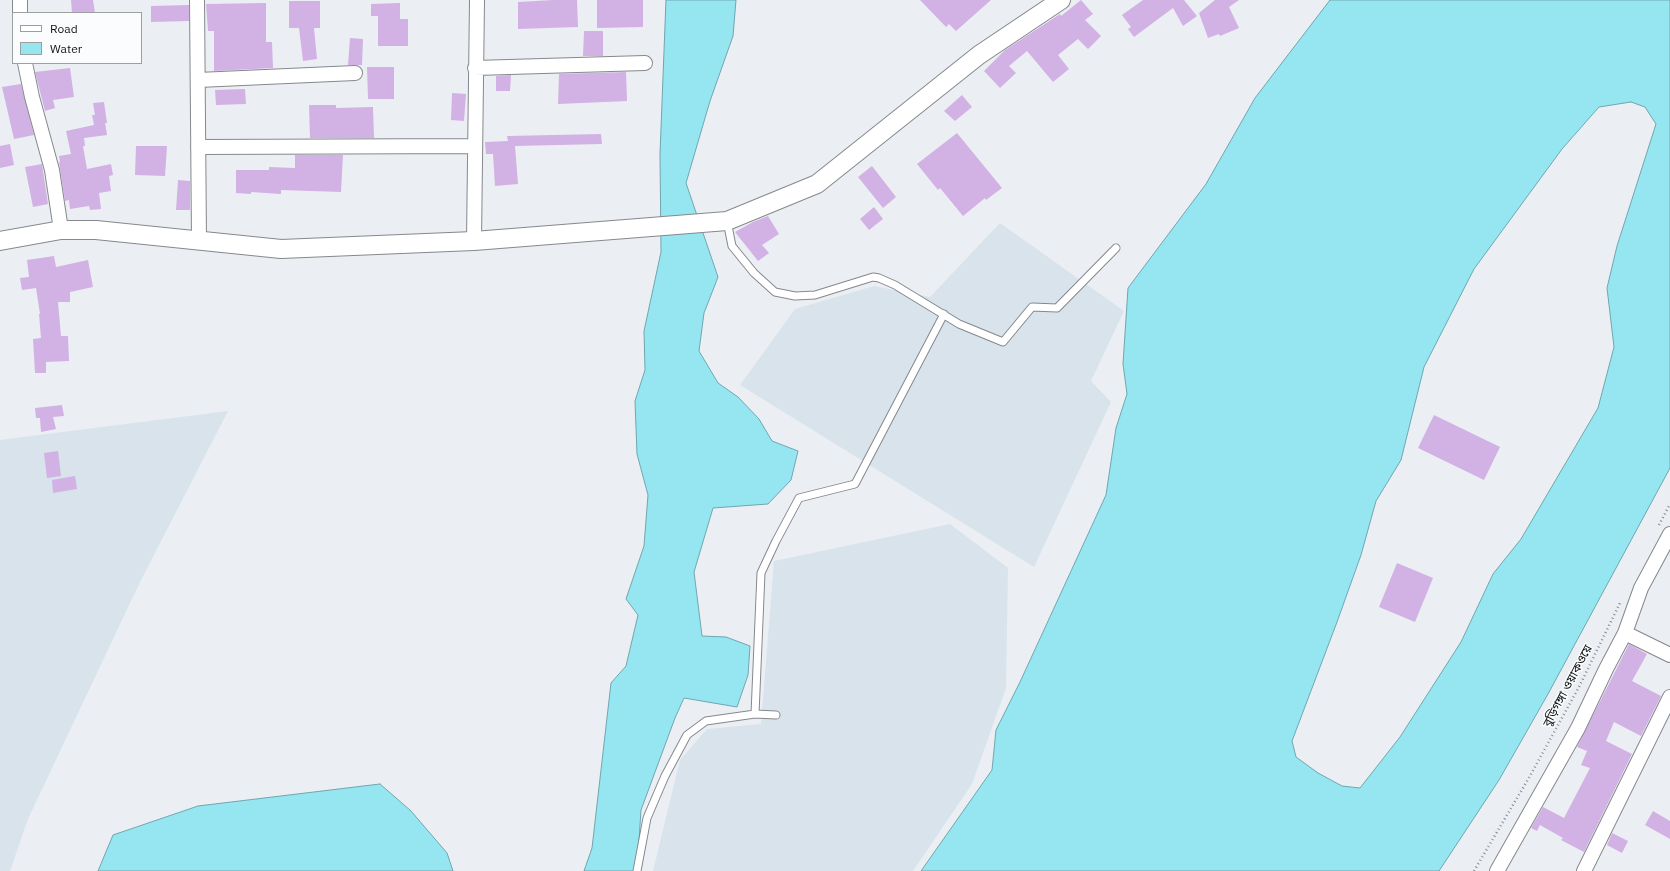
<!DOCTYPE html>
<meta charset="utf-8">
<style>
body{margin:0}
#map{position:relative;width:1670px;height:871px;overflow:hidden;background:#ebeff3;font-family:"IBM Plex Sans",sans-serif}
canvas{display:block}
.legend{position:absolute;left:12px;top:12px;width:130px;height:52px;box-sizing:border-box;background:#fafcfe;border:1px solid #9c9ea0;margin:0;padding:5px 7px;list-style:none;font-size:12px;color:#101213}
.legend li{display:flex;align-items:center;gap:8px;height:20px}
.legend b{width:20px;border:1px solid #9c9ea0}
</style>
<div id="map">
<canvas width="1670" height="871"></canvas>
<ul class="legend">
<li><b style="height:5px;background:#fff"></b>Road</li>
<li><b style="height:11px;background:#96e6f2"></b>Water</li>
</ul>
</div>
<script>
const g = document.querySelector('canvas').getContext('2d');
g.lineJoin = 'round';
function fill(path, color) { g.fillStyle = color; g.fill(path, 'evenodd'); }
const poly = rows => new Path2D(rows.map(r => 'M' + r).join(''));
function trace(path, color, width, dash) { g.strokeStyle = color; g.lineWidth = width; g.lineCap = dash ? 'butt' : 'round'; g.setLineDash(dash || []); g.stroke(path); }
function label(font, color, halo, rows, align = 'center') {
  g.font = font + ' "IBM Plex Sans","Noto Sans Bengali",sans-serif'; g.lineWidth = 3; g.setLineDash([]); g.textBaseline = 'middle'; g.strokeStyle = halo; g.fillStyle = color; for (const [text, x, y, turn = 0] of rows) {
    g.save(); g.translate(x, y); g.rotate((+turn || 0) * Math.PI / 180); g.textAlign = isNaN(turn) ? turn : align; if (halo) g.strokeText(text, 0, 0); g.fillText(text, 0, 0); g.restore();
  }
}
fill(poly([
 [1000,223,1124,311,1091,381,1111,402,1034,567,740,385,795,309,874,286,930,297],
 [228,411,139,584,28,819,10,871,0,871,0,440],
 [950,524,1008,568,1006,688,972,784,913,871,653,871,680,760,707,729,761,724,774,561]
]), '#d9e3ec');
const water = poly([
 [666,0,736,0,733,36,710,101,686,183,718,277,704,313,699,351,718,383,738,397,759,419,772,441,798,451,791,480,768,504,713,508,694,572,702,636,726,637,750,646,748,675,737,707,684,698,675,718,641,810,637,871,584,871,592,848,611,683,626,666,638,615,626,599,644,546,648,495,637,454,635,401,645,370,644,331,661,252,660,154,666,0],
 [1330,0,1670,0,1670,468,1548,694,1499,780,1439,871,921,871,992,770,996,730,1020,682,1106,495,1116,428,1127,394,1123,364,1128,288,1206,184,1255,98,1330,0],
 [1631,102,1645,107,1656,124,1617,246,1607,288,1614,347,1598,408,1521,539,1493,574,1461,642,1400,737,1360,788,1342,786,1318,773,1296,757,1292,741,1337,622,1361,555,1376,501,1401,460,1424,367,1474,269,1562,149,1599,107,1631,102],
 [380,784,411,811,447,853,453,871,98,871,113,835,198,806,380,784]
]);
fill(water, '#96e6f2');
trace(water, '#6ea6af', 1);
fill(poly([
 [71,0,93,0,95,13,72,13],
 [553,0,577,0,578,27,518,29,518,2],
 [597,0,643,0,643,27,597,28],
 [920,0,991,0,956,31,949,24,946,27],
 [1081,0,1093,14,1085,20,1101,36,1088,49,1078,39,1058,55,1069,69,1053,82,1027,51,1009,66,1016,73,1000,88,984,71,1005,50,1060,14,1061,16],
 [1143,0,1184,0,1197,16,1183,26,1173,8,1134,37,1128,29,1131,27,1122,15],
 [1215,0,1239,0,1229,7,1239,28,1220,36,1219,34,1208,38,1199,13],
 [289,1,320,1,320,28,314,28,317,59,303,61,299,28,289,28],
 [266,3,266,42,272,42,273,68,214,71,214,31,208,31,206,4],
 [400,3,400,19,408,19,408,46,378,46,378,16,371,16,371,4],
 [189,5,189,21,151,22,151,6],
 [584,31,603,31,603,56,583,56],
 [350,38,363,39,362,65,348,65],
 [367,67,394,67,394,99,368,99],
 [70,68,74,97,53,100,55,108,45,111,35,72],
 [626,72,627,101,558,104,559,74],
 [511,75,510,91,496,91,496,76],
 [21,84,34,135,14,139,2,87],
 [245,89,246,104,216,105,215,90],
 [452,93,466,94,464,121,451,120],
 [962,95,972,107,955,121,944,111],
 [104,102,107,123,105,123,107,135,84,138,85,146,83,146,87,169,111,164,113,175,109,176,111,191,99,193,101,209,90,210,89,206,70,209,69,200,65,201,59,162,60,162,59,156,71,154,66,131,94,125,92,115,95,115,93,103],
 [309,105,336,105,336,108,373,107,374,138,310,138],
 [957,133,1002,188,986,200,985,198,963,216,940,188,938,190,917,164],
 [601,134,602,144,515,146,518,184,495,186,493,154,486,154,485,142,508,141,507,136],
 [10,144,14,165,0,168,0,146],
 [136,146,167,146,165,176,135,175],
 [295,155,343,155,341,192,281,190,281,194,251,192,251,194,236,193,236,170,269,170,269,167,295,168],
 [42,164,48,204,33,207,25,167],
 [872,166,896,197,883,208,858,177],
 [178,180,190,181,190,210,176,210],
 [874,207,883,219,869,230,860,219],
 [768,216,779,234,762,245,769,253,758,261,735,232,753,222],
 [54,256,56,267,88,260,93,287,70,292,70,302,58,302,61,336,68,336,69,361,46,362,46,373,35,373,33,339,41,338,39,314,40,314,36,288,22,290,20,278,29,277,27,260],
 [62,405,64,416,53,417,56,429,41,432,40,418,36,418,35,408],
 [1434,415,1500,447,1484,480,1418,448],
 [58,451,61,476,47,478,44,453],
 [75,476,77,489,53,493,52,480],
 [1397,563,1433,578,1415,622,1379,607],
 [1629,644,1647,654,1632,681,1661,696,1641,736,1614,722,1606,741,1632,754,1584,852,1561,840,1563,838,1540,825,1537,831,1531,828,1543,807,1564,818,1590,768,1581,765,1587,751,1577,747],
 [1653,811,1670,821,1670,839,1645,825],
 [1612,833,1628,841,1622,853,1607,845]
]), '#d2b1e4');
const service = poly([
 [727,221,732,246,754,273,775,292,795,296,815,295,873,277,879,278,895,285,959,324,1003,342,1032,307,1057,308,1116,248],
 [755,714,776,715],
 [637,871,647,818,665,776,687,735,706,721,755,714,761,573,776,541,799,498,855,484,944,314]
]);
const minor = poly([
 [20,0,20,13],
 [197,0,199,240],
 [25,63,32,97,52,170,61,230],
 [475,68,645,63],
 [198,80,355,73],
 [198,147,475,146],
 [474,241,477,0],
 [1625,633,1670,655],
 [1497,871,1578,728,1606,669,1625,633,1641,588,1670,534],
 [1584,871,1670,697]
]);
const tertiary = poly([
 [0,241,61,230,96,230,281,249,474,241,727,221,817,184,979,55,1061,0]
]);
trace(service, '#85888c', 9);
trace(minor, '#85888c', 16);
trace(tertiary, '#85888c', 20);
trace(poly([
 [1659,525,1670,504],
 [1474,871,1530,776,1580,685,1620,603]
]), '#888b8e', 2.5, [1, 3]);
trace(service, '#fff', 7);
trace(minor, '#fff', 14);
trace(tertiary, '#fff', 18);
label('12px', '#101213', '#fafcfe', [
 ["বুড়িগঙ্গা ওয়াকওয়ে",1568,686,-62]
]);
</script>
